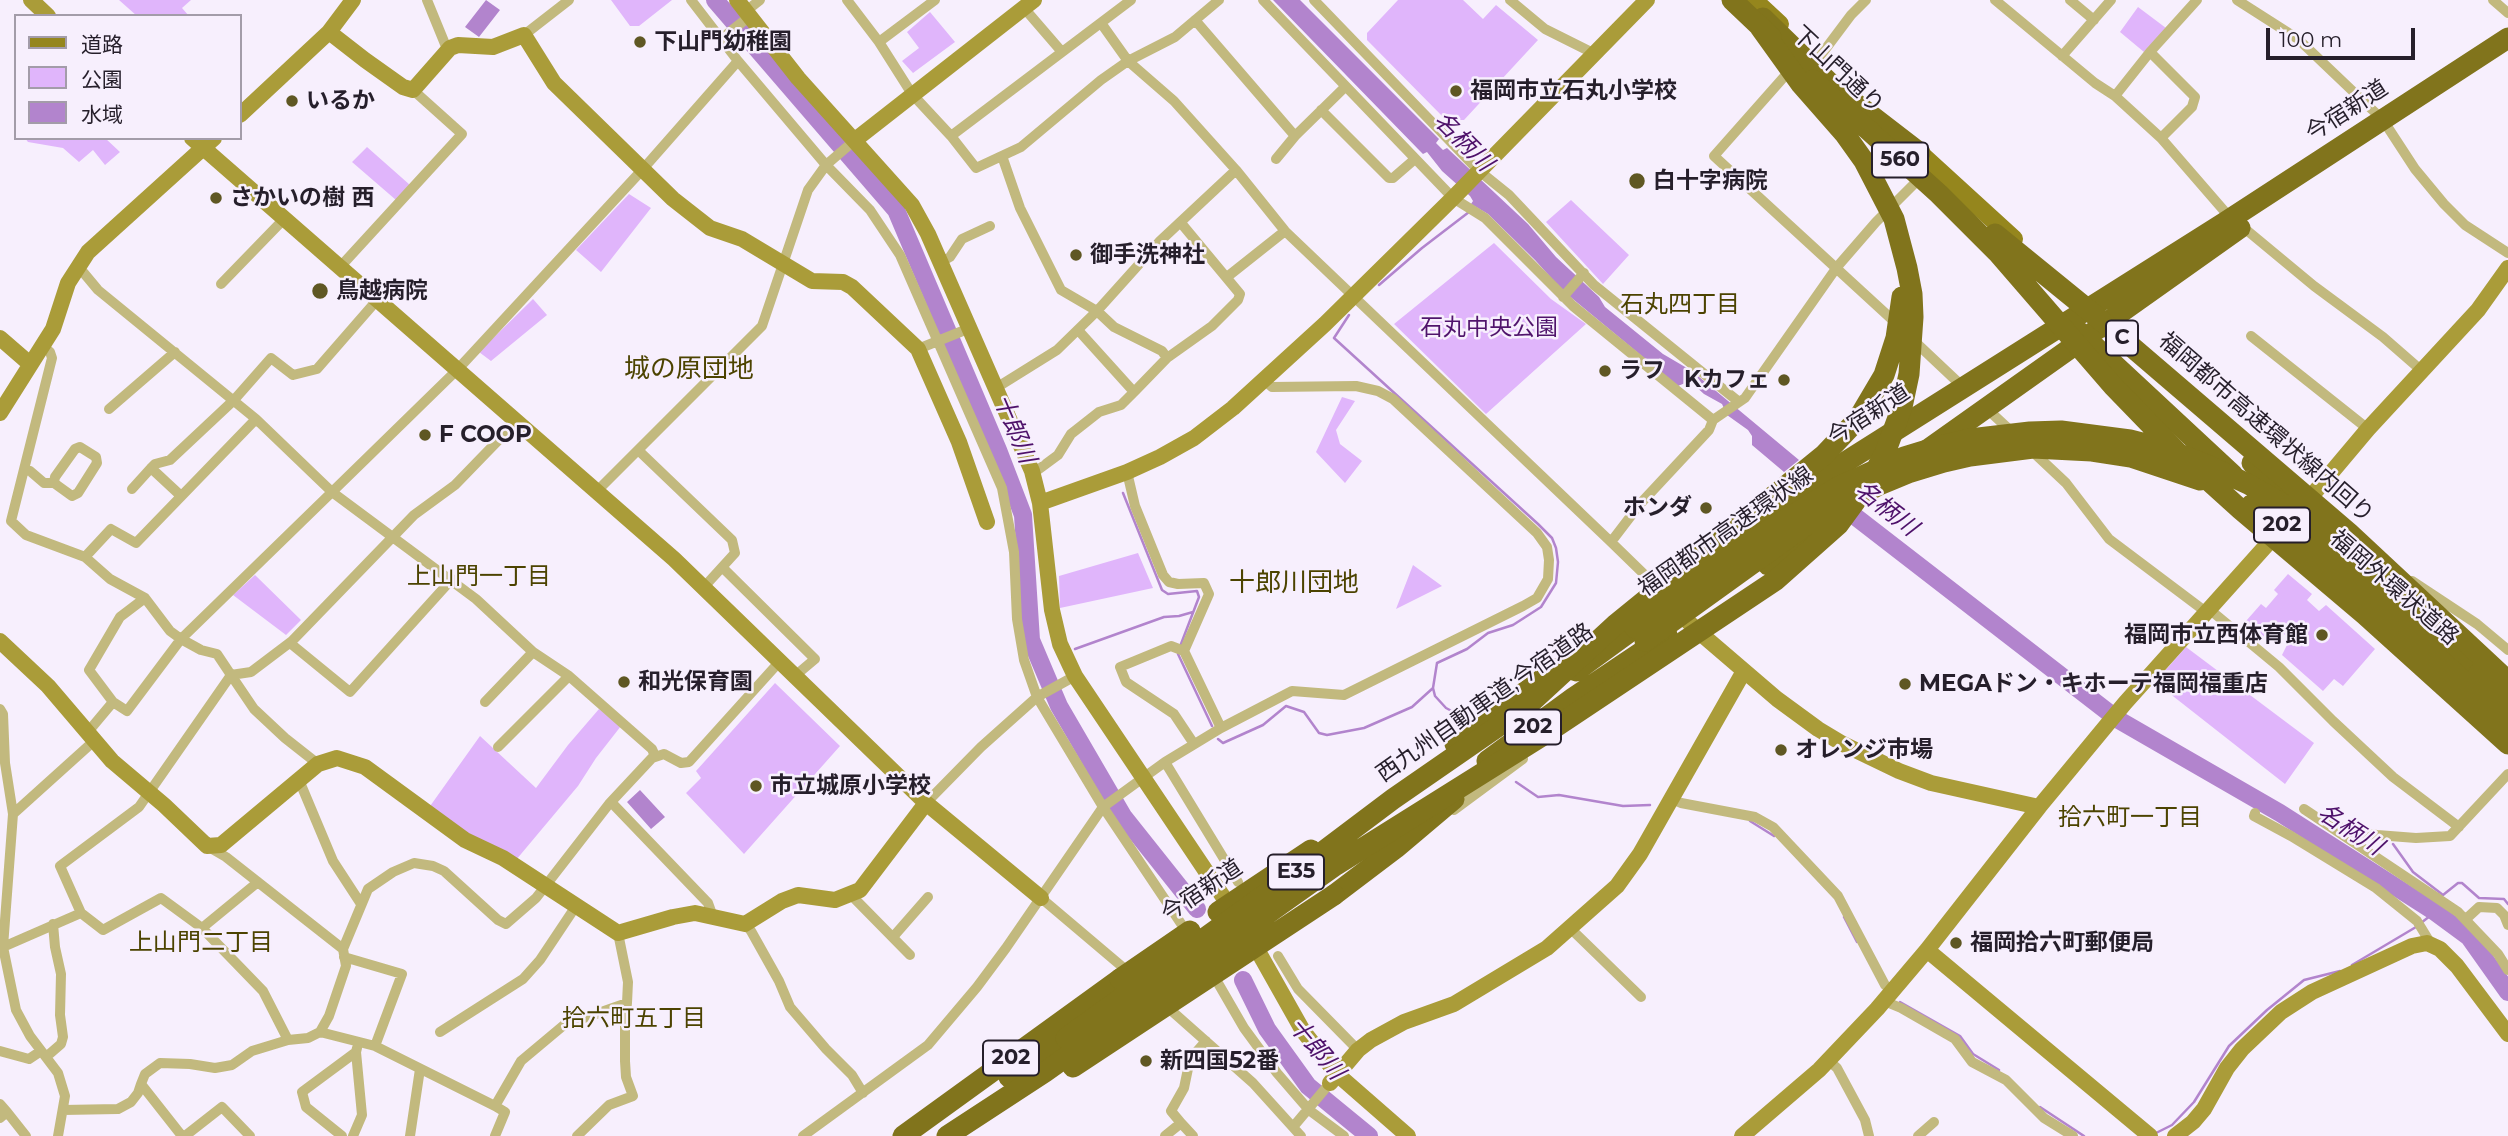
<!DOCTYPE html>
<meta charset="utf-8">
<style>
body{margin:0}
#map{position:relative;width:2508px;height:1136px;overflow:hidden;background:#f7effd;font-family:Montserrat,"Noto Sans JP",sans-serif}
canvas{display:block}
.legend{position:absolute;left:14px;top:14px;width:228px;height:126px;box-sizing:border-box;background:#f7effd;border:2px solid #a39ca9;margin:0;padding:9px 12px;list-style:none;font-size:21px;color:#261f2b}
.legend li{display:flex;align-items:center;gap:14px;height:35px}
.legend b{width:35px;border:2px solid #a39ca9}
.scale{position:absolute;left:2266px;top:28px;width:149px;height:32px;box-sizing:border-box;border:4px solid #261f2b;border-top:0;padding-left:9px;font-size:21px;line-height:24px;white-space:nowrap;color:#261f2b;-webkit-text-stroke:5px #f7effd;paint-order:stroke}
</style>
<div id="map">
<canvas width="2508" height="1136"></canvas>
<ul class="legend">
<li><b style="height:9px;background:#95861d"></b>道路</li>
<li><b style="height:19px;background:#e0b5fb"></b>公園</li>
<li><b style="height:19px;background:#b284cd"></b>水域</li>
</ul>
<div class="scale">100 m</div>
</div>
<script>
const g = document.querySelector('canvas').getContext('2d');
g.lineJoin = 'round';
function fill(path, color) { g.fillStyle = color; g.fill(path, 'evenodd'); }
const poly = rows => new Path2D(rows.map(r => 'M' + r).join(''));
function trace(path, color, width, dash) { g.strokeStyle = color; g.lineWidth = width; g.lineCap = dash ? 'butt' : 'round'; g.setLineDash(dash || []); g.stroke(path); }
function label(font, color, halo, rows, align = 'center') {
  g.font = font + ' Montserrat,"Noto Sans JP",sans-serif'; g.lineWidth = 5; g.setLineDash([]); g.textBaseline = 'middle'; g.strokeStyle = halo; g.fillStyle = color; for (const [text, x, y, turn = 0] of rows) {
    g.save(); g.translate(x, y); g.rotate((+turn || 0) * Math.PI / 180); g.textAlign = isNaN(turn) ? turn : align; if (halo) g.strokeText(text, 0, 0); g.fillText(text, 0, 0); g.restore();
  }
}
fill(poly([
 [119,0,191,0,182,8,189,16,137,16],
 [611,0,672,0,639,26,630,26],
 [1398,0,1463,0,1483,19,1496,5,1538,40,1464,120,1446,120,1367,40,1367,33],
 [2138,7,2166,28,2144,52,2120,32],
 [930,12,955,42,913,73,902,61,919,48,907,32],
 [25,138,105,138,120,152,105,165,93,150,79,162,63,148,28,142],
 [367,147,410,185,396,200,352,162],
 [629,194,651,208,601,272,576,250],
 [1571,200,1629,255,1603,284,1546,222],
 [1494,243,1551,299,1586,324,1486,414,1394,324],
 [533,299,547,315,491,361,479,352],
 [1342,397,1355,401,1336,430,1340,444,1362,461,1345,483,1316,452],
 [1138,553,1153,588,1060,608,1059,576],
 [1413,565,1442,586,1396,609],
 [2288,574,2312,594,2307,600,2319,611,2326,605,2375,649,2343,686,2334,679,2323,691,2282,655,2290,639,2280,631,2270,642,2246,621,2261,604,2266,608,2278,594,2274,590],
 [255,575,301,620,286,635,233,595],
 [2186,647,2314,743,2285,784,2155,682],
 [775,683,840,746,744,854,686,793,701,778,696,771],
 [599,709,621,726,596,758,578,786,516,860,461,831,428,809,480,736,536,788,568,745]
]), '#e0b5fb');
fill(poly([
 [486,0,500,10,479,37,465,27],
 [1273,0,1300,0,1439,139,1436,143,1443,150,1447,148,1528,224,1556,257,1599,297,1605,307,1663,354,1692,371,1799,460,1784,472,1752,445,1752,436,1748,430,1727,415,1722,404,1704,394,1694,385,1685,383,1678,386,1562,290,1535,260,1488,214,1471,204,1473,201,1470,196,1442,171,1427,152,1423,154,1418,149],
 [640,790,665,817,651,829,627,802]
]), '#b284cd');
trace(poly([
 [1379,285,1422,248,1469,212],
 [1349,315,1334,338,1538,524,1552,538,1556,548,1558,562,1556,583,1541,607,1513,625,1488,633,1467,649,1437,663,1433,688,1435,696,1446,708,1467,719],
 [1123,493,1162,590,1168,594,1197,591,1199,597,1181,644],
 [1075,649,1164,617,1179,616,1193,612],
 [1178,654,1212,726],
 [1218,739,1223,743,1263,725,1286,706,1304,712,1319,733,1327,735,1364,728,1412,707,1433,688],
 [1516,782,1538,797,1559,795,1623,806,1650,805],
 [1750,821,1774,836],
 [2393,844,2413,872,2443,895,2458,883,2462,883,2479,898,2504,899,2508,904],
 [1844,917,1857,942],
 [2421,923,2435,912],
 [2352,965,2416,927],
 [1900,1002,1960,1036,1973,1054,1999,1070],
 [2040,1107,2084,1136],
 [2156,1133,2172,1125,2194,1102,2229,1046,2267,1010,2304,980,2340,971]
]), '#b284cd', 2.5);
trace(poly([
 [715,0,896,210,998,450,1023,515,1031,640,1059,706,1123,816,1197,909],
 [1839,504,2117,719,2280,813,2435,912,2469,937,2508,992],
 [1243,980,1267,1029,1308,1086,1369,1136]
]), '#b284cd', 18);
trace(poly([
 [427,0,445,44,450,48],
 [847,0,879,42,912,94,951,136,976,168,1021,147,1101,80,1128,61,1175,37,1219,0],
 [1263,0,1453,198,1485,218,1573,306,1713,420],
 [1314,0,1478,170,1509,195,1594,285,1739,402],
 [1510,0,1545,29,1595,54],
 [1995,0,2095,83,2115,96,2161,138,2226,213,2314,286,2383,337,2422,371],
 [2070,0,2094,20],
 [2237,0,2298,39,2383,120,2415,169,2444,204,2465,225,2508,253],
 [2493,0,2508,13],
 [1024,8,1062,52],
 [746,11,760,0],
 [1195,20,1295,136],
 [1101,23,1128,61,1174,101,1236,170,1285,231,1611,542,1648,578,1658,592],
 [524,35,569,0],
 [721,39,750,16],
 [879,42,935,0],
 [2062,56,2111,0],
 [1818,59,1851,15,1866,0],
 [738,61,826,165,870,210,900,255,1002,488,1014,552,1017,619,1024,660,1037,697,1103,807,1188,934],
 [1791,69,1714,156,1897,324],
 [2115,96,2150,52],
 [1321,110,1389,178,1393,178,1415,159],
 [951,136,1131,0],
 [2161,138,2192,107,2195,97,2150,52,2197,0],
 [1002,156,1020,208,1061,290,1097,311,1114,327,1162,351,1167,358],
 [1276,159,1295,136,1345,87],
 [941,262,950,257,962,239,990,226],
 [341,266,462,134,413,90],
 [77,268,83,272,98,290,256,419],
 [1227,277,1285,231],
 [221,284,285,218],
 [1563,297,1584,273],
 [2251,336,2368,429],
 [1911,338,1963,387],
 [918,349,970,328],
 [996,388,1057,350,1097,311,1159,242,1236,170],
 [1134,392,1167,358,1212,326,1238,300,1240,294,1181,223],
 [1985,407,2013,433],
 [109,409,175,352],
 [638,450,732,540,735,553,704,587],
 [2032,451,2066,483,2109,539,2206,612],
 [25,470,30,471,44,483,54,483,55,477,75,449,80,447,96,457,97,463,78,493,72,496,54,483],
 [1032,471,1039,469,1058,455,1071,434,1099,412,1121,405,1134,392,1078,330],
 [1127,472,1135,506,1163,575,1169,582,1178,584,1204,583,1209,594,1184,651,1221,728],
 [132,489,151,468],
 [596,492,762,326,808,190,826,165,855,140],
 [180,495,151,468,155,464,170,460,234,400,271,358,293,375,317,369,378,299],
 [11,521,52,358,50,352,43,346],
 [11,521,26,535,85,557],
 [1611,542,1640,504,1709,430,1713,420,1745,398,1837,267,1876,222,1920,178],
 [723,568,815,659,796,675],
 [2412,581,2477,624,2508,650],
 [2209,609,2279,667,2333,721,2393,777,2459,827],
 [290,643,350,692,452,579],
 [1184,651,1171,646,1120,667,1126,682,1174,714,1194,744],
 [113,702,127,711,181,639,170,631,145,598],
 [485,702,533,652],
 [0,709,3,714,5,763,13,814,3,947,16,1010,30,1036,58,1073,65,1096,58,1136],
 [87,733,113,702,89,670,120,617,145,598,110,579,85,557,111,529,136,543,256,419,332,492,458,369,643,169,738,61,691,0],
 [498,747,569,676],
 [1165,762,1238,882],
 [318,764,285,738,254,709,231,675,251,672,292,641,414,515,455,485,517,421],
 [299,780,333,861,361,904],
 [1672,799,1681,803,1755,817,1773,827,1838,896,1885,985,1892,990],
 [611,802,708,903,713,917],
 [926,803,981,747,1037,697,1075,676],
 [2304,809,2458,912,2498,954,2508,970],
 [1454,810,1523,759],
 [2255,813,2254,816,2291,836,2376,888,2417,921,2428,939,2427,943],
 [13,814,94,741],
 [2337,826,2353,832,2377,835,2416,838,2450,836,2508,774],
 [207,846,226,857,343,949],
 [850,894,910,955],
 [1041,898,1132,975],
 [81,913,60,866,139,807,231,675,217,654,201,650,181,639,332,492,476,599,533,652,569,676,652,749,655,756],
 [2466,919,2479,907,2497,908,2504,915,2508,925],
 [745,924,751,931,779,981,790,1007,826,1049,852,1075,863,1093],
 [202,928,258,882],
 [1570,928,1641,997],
 [893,937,928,897],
 [3,947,81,913,103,930,161,898,202,928,263,991,288,1040],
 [1278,956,1298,989,1358,1050],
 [344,957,402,974,375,1046],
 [1211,971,1244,1028,1277,1073,1309,1110,1344,1136],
 [1884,1001,1901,1008,1955,1039,1972,1062,2006,1080,2044,1118,2073,1136],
 [1165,1005,1253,1083,1301,1136],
 [320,1032,375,1046,495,1106,521,1061,564,1025,627,1003,628,982,618,933],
 [440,1032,523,979,540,960,576,906],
 [0,1051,29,1059,41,1051],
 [46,1057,61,1044,63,1037,60,1015,61,974,55,947,53,924],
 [1829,1061,1837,1068,1865,1120,1869,1136],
 [0,1104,7,1112,0,1118],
 [495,1106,505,1112,495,1136],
 [63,1110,118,1109,131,1102,138,1093,141,1084],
 [7,1112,26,1136],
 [1181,1123,1171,1111,1184,1088,1190,1059,1206,1041],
 [1293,1127,1330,1083],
 [182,1136,141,1084,145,1074,160,1063,190,1064,215,1068,232,1065,252,1051,288,1040,308,1038,320,1032,329,1016,346,966,343,949,368,889,393,872,414,863,433,866,444,871,498,920,506,924,536,898,609,804,652,758,664,754,681,763,689,762,781,660],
 [185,1136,222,1107,250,1136],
 [342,1136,306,1107,302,1092,356,1052],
 [353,1136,362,1115,356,1052,357,1048],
 [410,1136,420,1069],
 [577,1136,609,1105,633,1096,626,1077,625,1061,625,1020,627,1003],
 [803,1136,928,1045,977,987,1006,948,1103,807,1165,762,1221,728,1292,691,1344,695,1523,606,1537,598,1548,579,1549,560,1547,547,1537,533,1393,399,1378,391,1356,386,1272,387,1264,380],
 [1165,1136,1181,1123,1193,1136],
 [1918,1136,1934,1122]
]), '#c2b97e', 10);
trace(poly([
 [31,0,48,16],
 [737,0,798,78,912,205,928,234,1032,471,1040,503,1052,610,1060,644,1075,676,1234,913],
 [329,32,365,60,403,87,413,90,450,48,458,45,493,47,524,35,554,83,673,199,710,228,742,239,812,281,843,282,852,287,918,349,959,442,987,522],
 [240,115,329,32,353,0],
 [192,138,674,559,926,803,1041,898],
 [855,140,1034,0],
 [0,338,30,364],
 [0,413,53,329,68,283,88,252,214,138],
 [1040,503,1127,472,1160,457,1194,438,1233,408,1325,324,1453,198,1647,0],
 [2304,505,2368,429,2478,310,2508,268],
 [1674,608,1700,633,1777,699,1818,729,1843,744,1899,771,1931,783,2039,807],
 [0,641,48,686,112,761,164,805,207,846,221,845,318,764,337,758,365,767,465,840,503,858,618,933,673,917,695,913,745,924,782,901,798,895,835,900,860,890,926,803],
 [1250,937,1303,1031,1337,1074,1408,1136],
 [1927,950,2150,1136],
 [1330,1083,1358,1050,1371,1040,1404,1022,1454,1004,1547,948,1617,886,1640,854,1744,671],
 [1742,1136,1819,1070,1877,1009,1927,950,2039,807,2125,703,2281,529],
 [2175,1136,2193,1122,2204,1109,2227,1068,2242,1049,2281,1012,2312,992,2412,946,2427,943,2440,949,2457,966,2508,1034]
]), '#aa9c39', 16);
trace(poly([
 [1754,0,1780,24],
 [1911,145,2014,239]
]), '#95861d', 18);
trace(poly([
 [1763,18,1833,86,1920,153],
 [2077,330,2233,475],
 [1927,450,2240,228],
 [2252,463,2306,512],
 [1732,541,1828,473,2224,223,2508,38],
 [1768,565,1834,519],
 [2381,581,2438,633,2491,688],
 [1576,671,1635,628],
 [1455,744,1556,669],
 [1487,761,1573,698,1667,635],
 [1334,895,1396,848,1454,799],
 [1218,912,1311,850],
 [1009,1077,1066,1038],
 [903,1136,1120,979]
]), '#81741c', 21);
trace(poly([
 [1732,0,1771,37],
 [1813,80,1939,194,1997,252,2113,386,2178,453,2240,509,2364,614,2508,744],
 [1995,234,2097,317,2349,533,2508,681],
 [2251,505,2317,550,2363,589,2508,722],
 [1635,628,1758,537,1838,487,1904,457,1940,446,1970,439,2030,432,2061,431,2130,440,2169,450,2207,465,2248,484,2283,504,2327,537,2393,595],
 [1645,641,1806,525,1879,485,1908,473,1944,462,1970,456,2033,448,2092,451,2131,457,2200,480],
 [2479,673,2508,700],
 [1120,979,1190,931],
 [1066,1038,1288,878,1393,799,1526,707,1615,625,1824,455,1858,419,1884,375,1896,338,1902,297],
 [1073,1067,1334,895],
 [947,1136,1045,1072,1336,865,1545,734,1776,580,1838,525,1868,484,1885,453,1902,407,1909,374,1913,317,1912,294,1907,268,1894,219,1864,161,1844,133,1801,84,1760,27]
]), '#81741c', 21);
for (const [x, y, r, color] of [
 [640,42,7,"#5f5723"],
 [1456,91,7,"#5f5723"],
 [292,101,7,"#5f5723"],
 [1637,181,9,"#5f5723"],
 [216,198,7,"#5f5723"],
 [1076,255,7,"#5f5723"],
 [320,291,9,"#5f5723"],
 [1605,371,7,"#5f5723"],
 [1784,380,7,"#5f5723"],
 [425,435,7,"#5f5723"],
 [1706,508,7,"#5f5723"],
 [2322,635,7,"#5f5723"],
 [624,682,7,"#5f5723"],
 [1905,684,7,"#5f5723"],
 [1781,750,7,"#5f5723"],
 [756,786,7,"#5f5723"],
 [1956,943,7,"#5f5723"],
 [1146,1061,7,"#5f5723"]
]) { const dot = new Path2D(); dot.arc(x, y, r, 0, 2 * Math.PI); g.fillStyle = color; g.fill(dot); trace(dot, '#f7effd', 2.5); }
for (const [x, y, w] of [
 [1900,160,56],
 [2122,338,32],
 [2282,525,56],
 [1533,727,56],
 [1296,872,56],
 [1011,1058,56]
]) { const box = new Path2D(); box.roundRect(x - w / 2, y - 17.5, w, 35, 5); g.fillStyle = '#f7effd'; g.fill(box); trace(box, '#261f2b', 2); }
label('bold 21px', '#261f2b', null, [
 ["560",1900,160],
 ["C",2122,338],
 ["202",2282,525],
 ["202",1533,727],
 ["E35",1296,872],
 ["202",1011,1058]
]);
label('bold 23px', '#261f2b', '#f7effd', [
 ["下山門幼稚園",654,42],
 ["福岡市立石丸小学校",1470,91],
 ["いるか",306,101],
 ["白十字病院",1653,181],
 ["さかいの樹 西",230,198],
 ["御手洗神社",1090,255],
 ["鳥越病院",336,291],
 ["ラフ",1619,371],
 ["Kカフェ",1770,380,"right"],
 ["F COOP",439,435],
 ["ホンダ",1692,508,"right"],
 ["福岡市立西体育館",2308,635,"right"],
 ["和光保育園",638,682],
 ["MEGAドン・キホーテ福岡福重店",1919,684],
 ["オレンジ市場",1795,750],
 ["市立城原小学校",770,786],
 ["福岡拾六町郵便局",1970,943],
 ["新四国52番",1160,1061]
], 'left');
label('23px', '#261f2b', '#f7effd', [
 ["下山門通り",1838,70,43],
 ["今宿新道",2347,111,-33],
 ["今宿新道",1869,415,-33],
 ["福岡都市高速環状線内回り",2266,428,41],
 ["福岡都市高速環状線",1726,532,-35],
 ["福岡外環状道路",2394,588,41],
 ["西九州自動車道;今宿道路",1485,703,-35],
 ["今宿新道",1202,891,-34]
]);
label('23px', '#50146c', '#f7effd', [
 ["石丸中央公園",1489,328]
]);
label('italic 24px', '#4e116a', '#f7effd', [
 ["名柄川",1463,142,45],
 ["十郎川",1014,429,67],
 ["名柄川",1886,509,38],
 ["名柄川",2350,830,33],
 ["十郎川",1316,1049,50]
]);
label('24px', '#4c4300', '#f7effd', [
 ["石丸四丁目",1680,305],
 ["上山門一丁目",479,577],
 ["拾六町一丁目",2130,818],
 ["上山門二丁目",201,943],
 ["拾六町五丁目",634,1019]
]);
label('26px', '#4c4300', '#f7effd', [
 ["城の原団地",689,369],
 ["十郎川団地",1294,583]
]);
</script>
